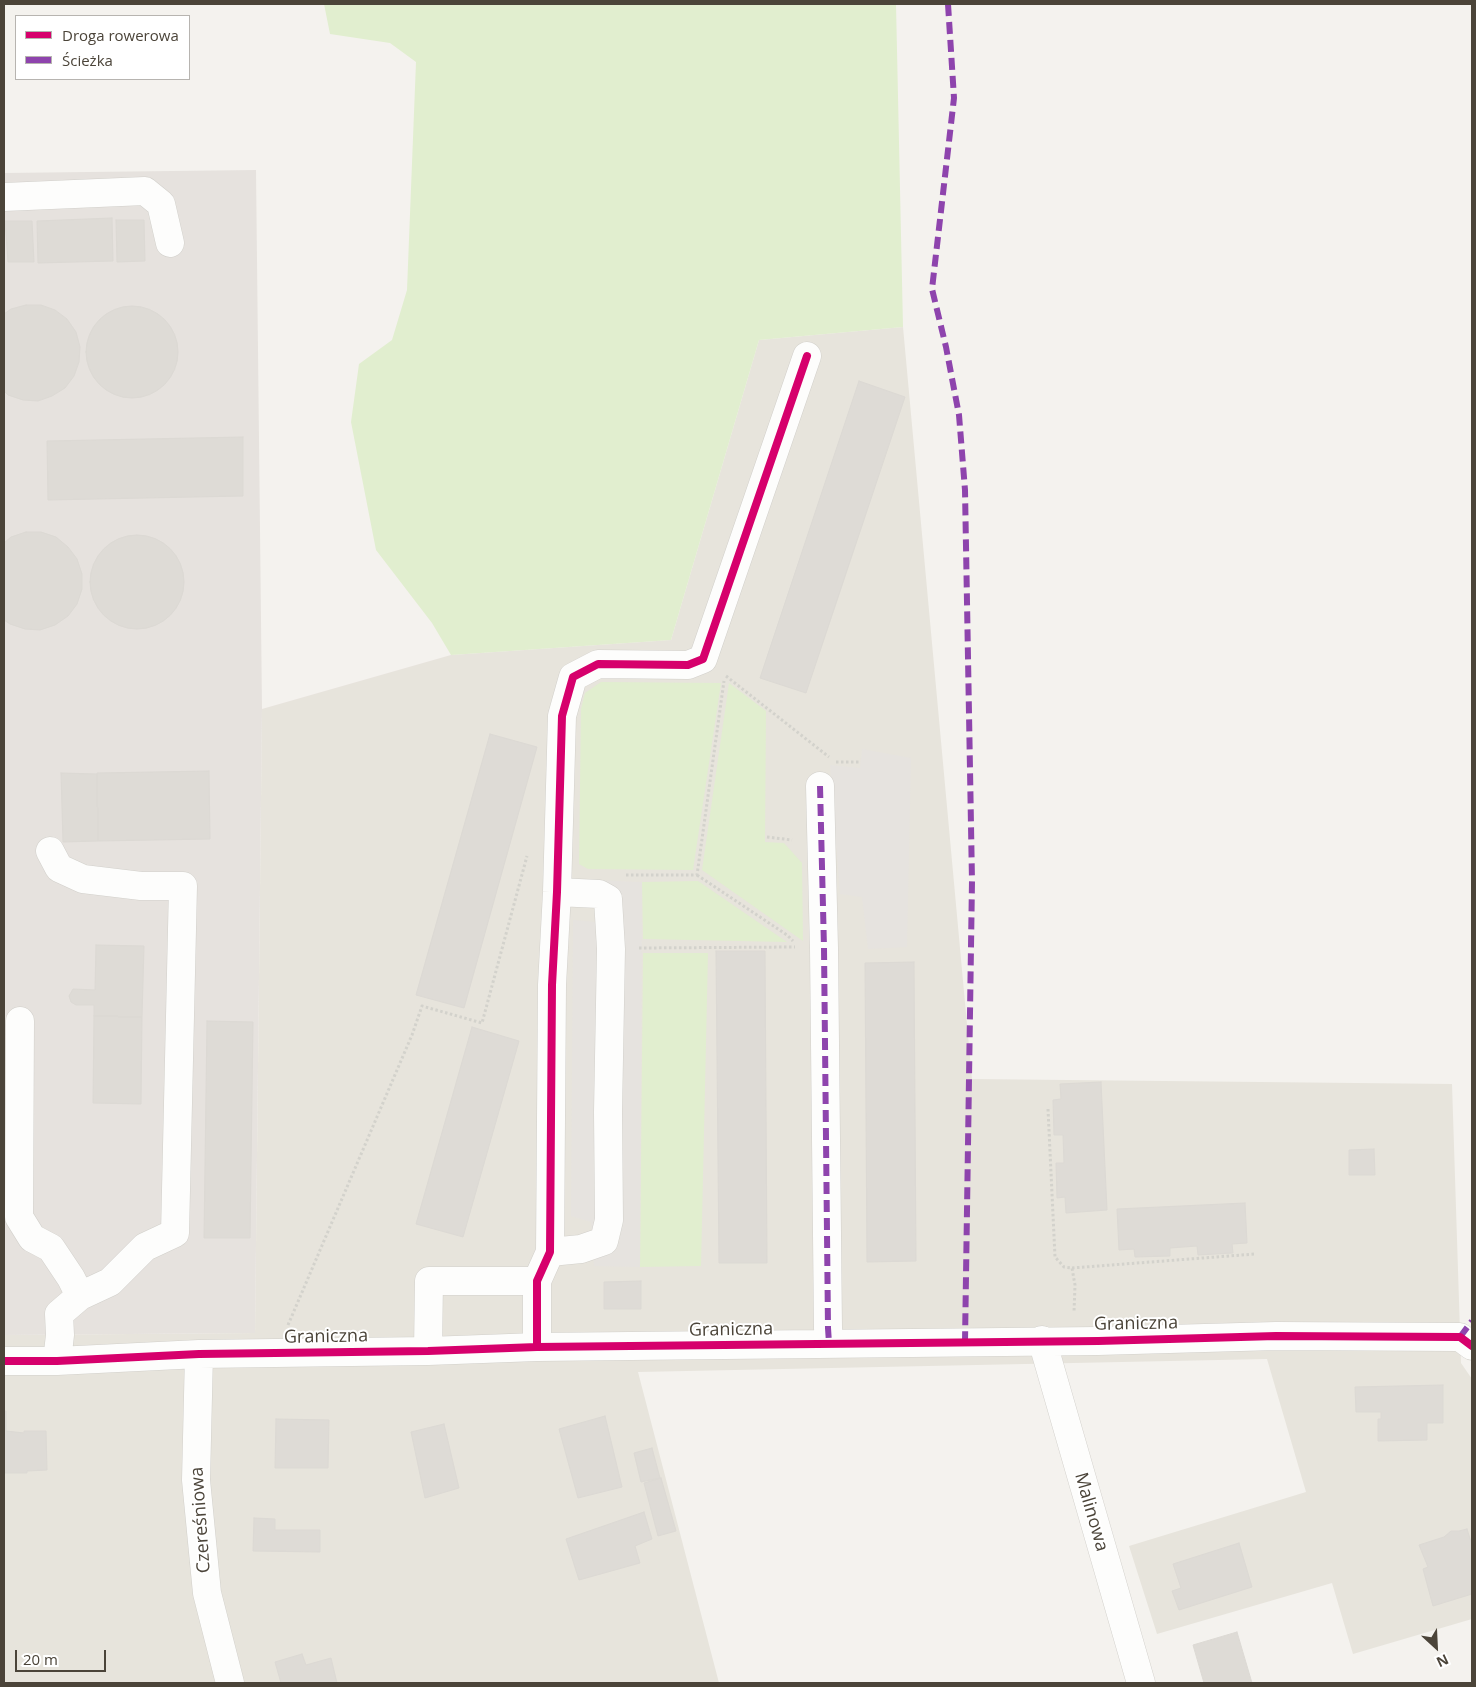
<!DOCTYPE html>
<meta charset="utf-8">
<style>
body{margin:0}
#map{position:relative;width:1476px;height:1687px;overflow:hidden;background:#f4f2ee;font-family:"Open Sans",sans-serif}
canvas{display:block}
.frame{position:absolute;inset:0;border:5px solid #4b4439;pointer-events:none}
.legend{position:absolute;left:15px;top:15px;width:175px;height:65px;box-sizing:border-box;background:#fff;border:1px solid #b7b4b0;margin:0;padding:6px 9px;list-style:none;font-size:15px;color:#4b4439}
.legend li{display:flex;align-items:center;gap:10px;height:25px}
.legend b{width:25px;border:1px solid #b7b4b0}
.north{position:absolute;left:1411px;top:1622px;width:50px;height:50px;-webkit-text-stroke:4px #fff;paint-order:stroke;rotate:155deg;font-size:14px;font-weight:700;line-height:20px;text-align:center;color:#4b4439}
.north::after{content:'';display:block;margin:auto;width:18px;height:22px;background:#4b4439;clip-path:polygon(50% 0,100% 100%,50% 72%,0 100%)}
.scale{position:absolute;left:15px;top:1650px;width:91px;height:22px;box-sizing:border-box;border:2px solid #4b4439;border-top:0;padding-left:6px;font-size:15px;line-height:18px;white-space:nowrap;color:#4b4439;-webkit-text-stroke:4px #fff;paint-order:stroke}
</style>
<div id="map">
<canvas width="1476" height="1687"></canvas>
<div class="frame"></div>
<ul class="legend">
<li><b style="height:6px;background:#d6006c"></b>Droga rowerowa</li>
<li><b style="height:6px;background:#8e44ad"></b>Ścieżka</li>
</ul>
<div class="north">N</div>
<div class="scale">20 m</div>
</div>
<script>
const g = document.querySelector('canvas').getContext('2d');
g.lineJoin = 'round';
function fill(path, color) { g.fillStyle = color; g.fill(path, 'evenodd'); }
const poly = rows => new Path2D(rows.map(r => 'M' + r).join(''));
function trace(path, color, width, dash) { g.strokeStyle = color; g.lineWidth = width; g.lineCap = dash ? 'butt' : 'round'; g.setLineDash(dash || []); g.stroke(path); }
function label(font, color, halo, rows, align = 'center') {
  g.font = font + ' "Open Sans",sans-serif'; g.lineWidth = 4; g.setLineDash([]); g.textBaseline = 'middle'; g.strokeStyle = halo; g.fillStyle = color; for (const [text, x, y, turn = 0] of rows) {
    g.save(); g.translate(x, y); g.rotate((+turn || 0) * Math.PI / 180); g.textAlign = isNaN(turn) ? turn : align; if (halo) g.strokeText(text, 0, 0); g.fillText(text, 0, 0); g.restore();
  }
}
fill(poly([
 [903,327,972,1079,1452,1084,1461,1363,1472,1379,1472,1619,1353,1654,1332,1583,1157,1634,1129,1546,1306,1492,1267,1359,638,1372,719,1683,4,1683,4,1335,255,1333,262,709,451,655,671,640,759,340]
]), '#e7e4dc');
fill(poly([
 [256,170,262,709,255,1333,4,1335,4,173]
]), '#e6e2de');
fill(poly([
 [324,4,896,4,903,327,759,340,671,640,451,655,432,623,376,550,351,422,359,364,392,340,407,290,416,62,390,43,330,34],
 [601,682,721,683,693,870,588,869,579,864,581,709,585,693],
 [729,683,766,711,765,842,784,843,802,863,803,941,702,870],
 [698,881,787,942,643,939,642,882],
 [643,953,708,953,701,1266,640,1267]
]), '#e1eecf');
fill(poly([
 [862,749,911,758,907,947,868,949,862,897,840,894,830,765,860,768],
 [591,880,642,882,640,1267,594,1266,591,1222,571,1216,573,920,596,922]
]), '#e6e3df');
const building = poly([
 [112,218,113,261,38,263,37,221,112,218],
 [116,220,144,220,145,261,117,262,116,220],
 [5,221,32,221,34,262,8,262,5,221],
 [26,305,41,305,55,310,67,319,76,332,80,347,79,362,74,376,65,388,52,396,38,401,23,400,8,395,4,391,4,314,11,309,26,305],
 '86 352a46 46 0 1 1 92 0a46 46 0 1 1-92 0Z',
 [859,381,905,397,806,693,760,678,859,381],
 [243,437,243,496,48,500,47,441,243,437],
 [26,532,41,532,56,537,68,547,77,559,82,574,82,589,77,604,68,616,55,625,40,630,25,629,10,624,4,620,4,543,11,537,26,532],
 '90 582a47 47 0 1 1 94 0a47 47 0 1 1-94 0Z',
 [490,734,537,747,464,1008,416,995,490,734],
 [209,771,210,839,98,841,97,773,209,771],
 [61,773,97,774,98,841,63,842,61,773],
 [96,945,144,946,142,1017,94,1016,94,1005,76,1005,71,1002,69,996,73,989,95,990,96,945],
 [716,951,765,951,767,1263,719,1263,716,951],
 [914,962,916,1261,867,1262,865,963,914,962],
 [94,1016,142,1017,141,1104,93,1103,94,1016],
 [207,1021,253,1022,250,1238,204,1238,207,1021],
 [472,1027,519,1041,463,1237,416,1224,472,1027],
 [1101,1082,1107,1210,1066,1213,1065,1197,1057,1198,1056,1163,1064,1163,1063,1135,1054,1135,1053,1100,1061,1099,1060,1084,1101,1082],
 [1374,1149,1375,1175,1349,1175,1349,1150,1374,1149],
 [1245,1203,1247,1243,1232,1244,1233,1253,1198,1255,1197,1246,1170,1248,1170,1256,1135,1257,1134,1249,1119,1250,1117,1209,1245,1203],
 [641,1281,641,1309,604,1309,604,1282,641,1281],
 [1443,1385,1443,1423,1427,1423,1427,1440,1378,1441,1378,1419,1381,1419,1381,1412,1356,1412,1355,1387,1443,1385],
 [4,1411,6,1411,6,1431,24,1433,24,1431,46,1431,47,1470,27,1471,27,1473,5,1473,4,1471,4,1411],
 [605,1416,622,1487,578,1498,559,1429,605,1416],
 [276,1419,329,1420,328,1468,275,1468,276,1419],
 [444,1424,459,1488,425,1498,411,1432,444,1424],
 [652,1448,660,1478,641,1482,634,1453,652,1448],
 [661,1478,676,1531,658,1536,644,1483,661,1478],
 [644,1512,652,1539,635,1546,640,1563,579,1580,566,1539,644,1512],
 [254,1518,275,1519,275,1530,320,1530,320,1552,253,1551,254,1518],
 [1467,1529,1472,1545,1472,1594,1433,1606,1423,1569,1428,1567,1419,1545,1444,1537,1451,1531,1459,1531,1467,1529],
 [1239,1543,1252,1587,1179,1610,1172,1591,1181,1588,1173,1564,1239,1543],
 [1237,1632,1252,1683,1204,1683,1193,1645,1237,1632],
 [302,1654,306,1665,331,1658,337,1683,281,1683,275,1662,302,1654]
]);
fill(building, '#dedbd6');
trace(building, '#dcd9d4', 1);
const minor = poly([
 [4,197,145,191,161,204,170,243],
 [820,786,824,948,828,1328,829,1343],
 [50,851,59,868,83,879,141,886,183,886,175,1233,145,1247,110,1282,80,1296,59,1314,60,1335,57,1361],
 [20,1021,19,1217,32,1238,51,1248,71,1278,80,1296],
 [550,1252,581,1249,604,1241,609,1220,608,1112,611,949,608,899,599,894,557,892],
 [1042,1340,1141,1683],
 [537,1347,537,1281,550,1252,552,985,557,892,562,716,573,677,598,664,688,665,703,659,807,356],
 [428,1351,429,1281,537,1281],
 [199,1354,196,1480,207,1593,230,1683],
 [4,1361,57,1361,199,1354,428,1351,537,1347,1098,1341,1276,1336,1460,1337,1472,1346]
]);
trace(minor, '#d2d0cb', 29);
trace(poly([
 [726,676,829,757],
 [836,762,860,762],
 [767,837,792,840],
 [626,875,697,875,724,681],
 [697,875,787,935,793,941],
 [639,948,795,947],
 [1048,1109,1055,1257,1064,1267,1072,1268,1075,1285,1074,1312],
 [1072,1268,1255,1254],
 [288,1325,412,1035,422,1006,482,1023,527,856]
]), '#d3d2cc', 3, [2.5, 2.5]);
trace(minor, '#fdfdfc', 28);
trace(poly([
 [948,4,954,98,932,289,946,347,959,415,965,490,972,881,965,1342],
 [820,786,824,948,828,1328,829,1343],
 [1460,1337,1472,1321]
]), '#8e44ad', 6, [12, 6]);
trace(poly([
 [537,1347,537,1281,550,1252,552,985,557,892,562,716,573,677,598,664,688,665,703,659,807,356],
 [4,1361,57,1361,199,1354,428,1351,537,1347,1098,1341,1276,1336,1460,1337,1472,1346]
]), '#d6006c', 8);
label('18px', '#4b4439', '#fff', [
 ["Graniczna",1136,1324,-1],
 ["Graniczna",731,1330,-1],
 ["Graniczna",326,1337,-1],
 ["Malinowa",1091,1512,74],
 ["Czereśniowa",201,1520,-94]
]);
</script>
